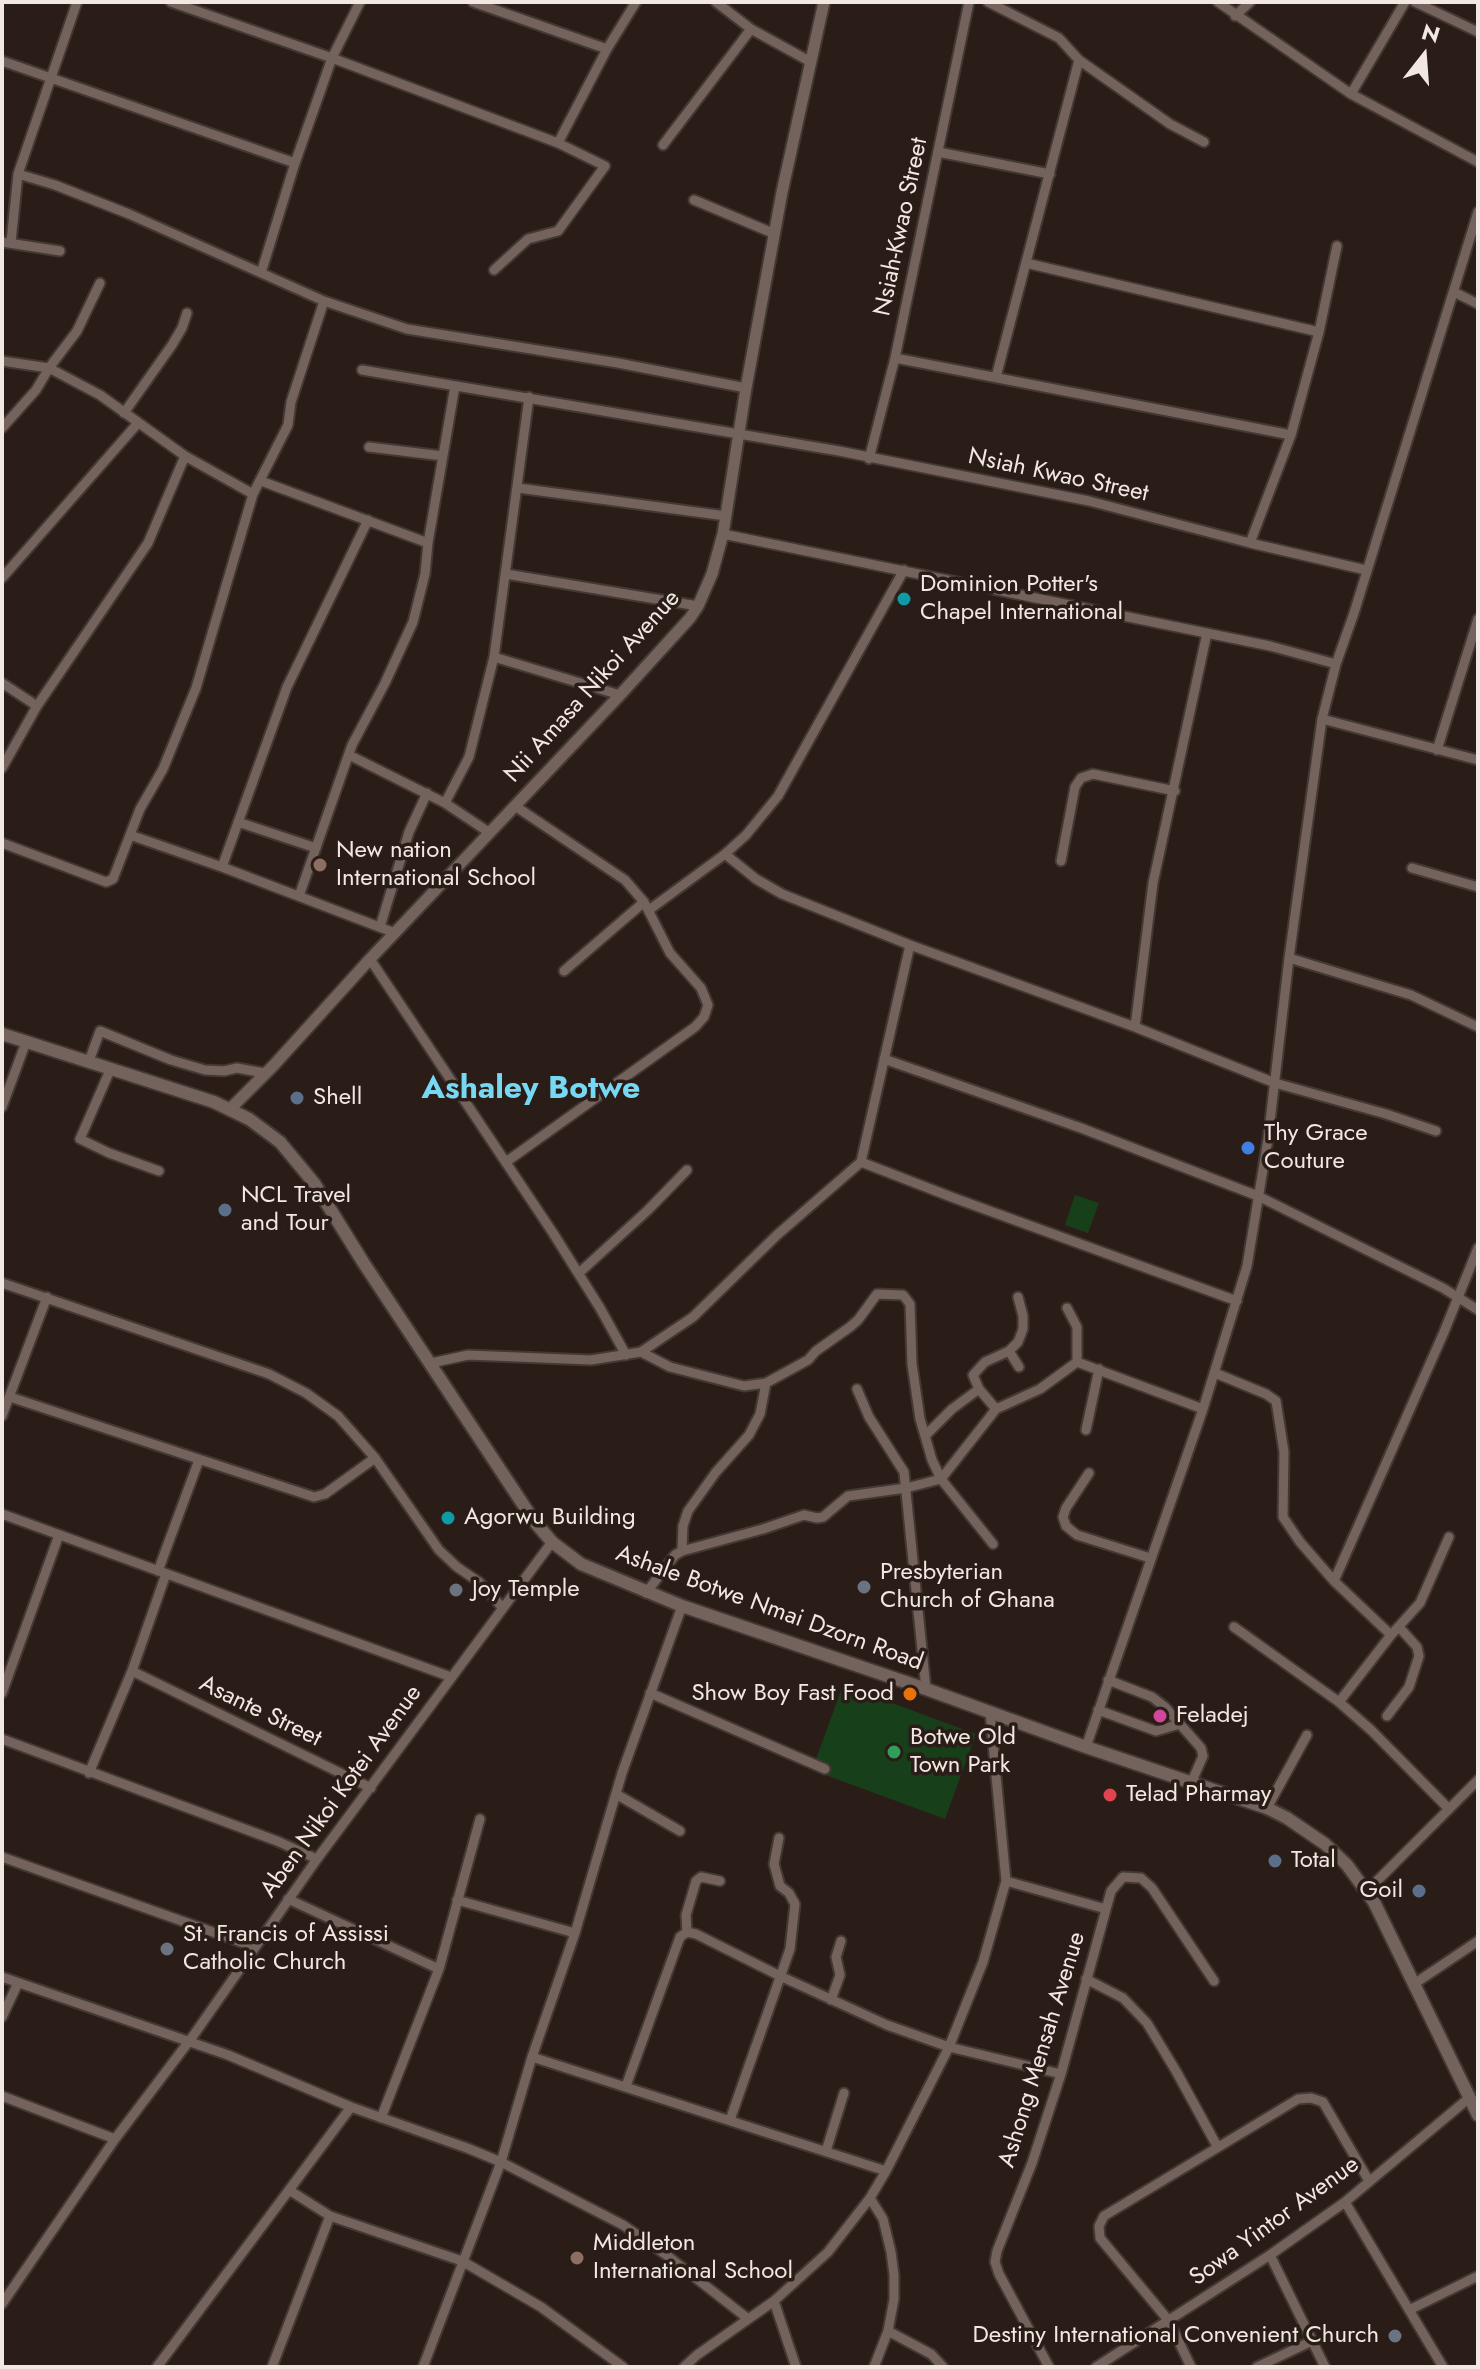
<!DOCTYPE html>
<style>
body{margin:0}
#map{position:relative;width:1480px;height:2369px;overflow:hidden;background:#2a1d17;font-family:Jost,sans-serif}
canvas{display:block}
.frame{position:absolute;inset:0;border:4px solid #f1e7e3;pointer-events:none}
.north{position:absolute;left:1384px;top:16px;width:80px;height:80px;-webkit-text-stroke:6px #2a1d17;paint-order:stroke;rotate:17deg;font-size:22px;font-weight:700;line-height:32px;text-align:center;color:#f1e7e3}
.north::after{content:'';display:block;margin:auto;width:28px;height:36px;background:#f1e7e3;clip-path:polygon(50% 0,100% 100%,50% 72%,0 100%)}
</style>
<div id="map">
<canvas width="1480" height="2369"></canvas>
<div class="frame"></div>
<div class="north">N</div>
</div>
<script>
const g = document.querySelector('canvas').getContext('2d');
g.lineJoin = 'round';
function fill(path, color) { g.fillStyle = color; g.fill(path, 'evenodd'); }
const poly = rows => new Path2D(rows.map(r => 'M' + r).join(''));
function trace(path, color, width, dash) { g.strokeStyle = color; g.lineWidth = width; g.lineCap = dash ? 'butt' : 'round'; g.setLineDash(dash || []); g.stroke(path); }
function label(font, color, halo, rows, align = 'center') {
  g.font = font + ' Jost,sans-serif'; g.lineWidth = 7; g.setLineDash([]); g.textBaseline = 'middle'; g.strokeStyle = halo; g.fillStyle = color; for (const [text, x, y, turn = 0] of rows) {
    g.save(); g.translate(x, y); g.rotate((+turn || 0) * Math.PI / 180); g.textAlign = isNaN(turn) ? turn : align; if (halo) g.strokeText(text, 0, 0); g.fillText(text, 0, 0); g.restore();
  }
}
fill(poly([
 [1075,1195,1099,1203,1088,1233,1065,1225],
 [843,1685,976,1734,945,1819,812,1770]
]), '#17401a');
const minor = poly([
 [171,2,332,58,558,143,605,166,558,231,528,239,494,270],
 [473,2,607,49],
 [716,2,751,29,809,61],
 [988,2,1059,38,1079,60,1170,124,1204,142],
 [1218,2,1351,94,1478,162],
 [1415,2,1478,32],
 [1235,16,1250,2],
 [2,61,295,163],
 [1351,94,1405,2],
 [558,143,607,49,636,2],
 [663,145,751,29],
 [938,152,1050,174],
 [18,174,55,185,129,214,324,301,407,329,618,363,746,388],
 [694,200,775,234],
 [2,242,60,251],
 [11,242,18,174,77,2],
 [1026,263,1319,332],
 [261,273,295,163,332,58,360,2],
 [1454,292,1478,304],
 [895,358,1291,435],
 [2,361,49,368,100,395,185,456,253,494],
 [362,370,839,451,1089,501,1250,543,1366,570],
 [996,377,1079,60],
 [124,413,172,345,182,328,187,313],
 [2,428,36,390,49,368,77,331,100,283],
 [369,447,443,456],
 [869,459,895,358,969,2],
 [261,481,428,543],
 [518,488,726,516],
 [723,534,1270,646,1336,664],
 [1250,543,1291,435,1319,332,1337,246],
 [506,574,698,606],
 [2,578,138,423],
 [494,657,620,695],
 [2,683,37,706],
 [1322,719,1478,760],
 [1437,750,1478,619],
 [349,755,445,803,490,833],
 [2,768,37,706,148,543,185,456],
 [445,803,469,757,494,657,529,397],
 [238,822,316,848],
 [130,835,222,867,395,933],
 [2,843,106,882,113,879,140,809,163,769,196,688,253,494,288,425,291,402,324,301],
 [725,854,756,879,782,894,910,945,1135,1027,1275,1083,1386,1114,1436,1131],
 [1061,861,1075,787,1081,778,1093,774,1175,791],
 [222,867,287,687,368,520],
 [1412,868,1478,887],
 [299,896,352,745,385,683,413,622,425,574,428,543,455,386],
 [649,910,725,854,746,835,778,796,904,570],
 [380,927,409,832,427,793],
 [1289,958,1411,995,1478,1027],
 [370,959,553,1233,600,1308,626,1355],
 [564,971,644,902],
 [1135,1027,1153,883,1207,633],
 [884,1059,1081,1128,1258,1196,1443,1288,1478,1310],
 [89,1061,100,1031,171,1060,205,1070,224,1071,237,1068,264,1073],
 [111,1068,80,1139,109,1153,159,1171],
 [2,1107,26,1042],
 [506,1162,695,1027,704,1017,708,1005,701,988,670,953,644,902,625,880,515,806],
 [861,1162,910,945],
 [579,1273,648,1210,687,1170],
 [2,1283,269,1374,306,1393,338,1416,375,1458,439,1550,457,1567,479,1582,502,1607],
 [1067,1308,1077,1327,1077,1362],
 [1009,1351,1018,1342,1023,1329,1023,1316,1018,1297],
 [641,1352,670,1367,744,1386,766,1383,808,1360,816,1351,850,1327,858,1320,877,1294,903,1295,910,1304,912,1364,920,1419,925,1436],
 [431,1363,468,1355,591,1360,641,1352,693,1317,777,1235,861,1162,954,1198,1237,1301],
 [1215,1373,1266,1394,1276,1401,1284,1452,1283,1517,1300,1542,1334,1581,1391,1635],
 [857,1389,869,1417,904,1472,926,1689],
 [979,1389,996,1409],
 [10,1397,314,1497,325,1494,375,1458],
 [2,1416,47,1297],
 [1086,1430,1099,1369],
 [1089,1473,1066,1508,1063,1517,1066,1526,1077,1535,1150,1558],
 [2,1514,451,1677],
 [993,1544,941,1479,932,1460,925,1436,952,1409,979,1389,973,1375,985,1362,1009,1351,1019,1367],
 [682,1551,683,1526,688,1511,716,1472,749,1435,760,1414,766,1383],
 [158,1571,199,1460],
 [1334,1581,1444,1332,1478,1248],
 [646,1593,675,1555,682,1551,763,1529,804,1515,817,1518,823,1517,848,1496,906,1488,941,1479,996,1409,1040,1389,1077,1362,1203,1409],
 [1234,1627,1339,1702,1371,1730,1449,1809],
 [132,1671,371,1788],
 [1108,1680,1152,1697,1165,1707,1201,1748,1203,1756,1192,1781],
 [2,1693,59,1535],
 [650,1693,825,1769],
 [1339,1702,1391,1635,1420,1603,1449,1537],
 [1098,1710,1156,1731,1180,1724],
 [1387,1716,1409,1687,1419,1656,1417,1647,1399,1627],
 [2,1739,277,1841,317,1859],
 [1086,1747,1203,1409,1247,1266,1268,1139,1289,958,1322,719,1336,664,1354,613,1478,212],
 [89,1773,132,1671,166,1574],
 [616,1794,680,1831],
 [1267,1808,1307,1735],
 [2,1857,255,1947],
 [1006,1881,1106,1909],
 [1366,1892,1478,1780],
 [288,1899,439,1969],
 [457,1900,575,1933],
 [687,1932,696,1934,780,1976,887,2025,949,2047,1061,2074],
 [2,1977,228,2055,351,2107,467,2148,501,2162,623,2225,665,2254,747,2318],
 [1086,1979,1123,1998,1147,2023,1176,2071,1217,2146],
 [1414,1984,1478,1941],
 [831,2000,840,1975,836,1957,841,1941],
 [2,2017,18,1983],
 [532,2057,886,2171],
 [626,2086,680,1937,687,1932,686,1915,696,1881,701,1877,720,1881],
 [2,2096,115,2139],
 [381,2118,439,1969,480,1819],
 [730,2120,790,1949,795,1904,789,1893,780,1886,774,1864,779,1838],
 [826,2151,844,2093],
 [289,2190,330,2216,462,2261,541,2307,623,2367],
 [870,2198,883,2219,891,2252,894,2275,894,2299,888,2331,874,2367],
 [1345,2202,1443,2367],
 [1270,2255,1325,2367],
 [774,2301,796,2367],
 [2,2304,115,2139,193,2036,317,1859,552,1542],
 [1411,2309,1478,2276],
 [888,2331,931,2354,943,2367],
 [157,2367,351,2107],
 [272,2367,330,2216],
 [423,2367,501,2162,532,2057,575,1933,622,1773,682,1606],
 [684,2367,697,2355,774,2301,828,2252,870,2198,886,2171,949,2047,983,1962,1006,1881,990,1712],
 [1049,2367,999,2274,995,2262,997,2251,1032,2163,1061,2074,1111,1891,1123,1877,1141,1878,1152,1888,1214,1981],
 [1096,2367,1270,2255,1345,2202,1469,2098],
 [1191,2367,1169,2321,1100,2238,1099,2226,1104,2216,1298,2099,1311,2098,1323,2102,1369,2181],
 [1257,2367,1312,2341]
]);
const tertiary = poly([
 [230,1109,274,1065,370,959,620,695,690,618,698,606,712,574,723,534,746,388,782,192,824,2]
]);
const secondary = poly([
 [2,1034,214,1102,249,1119,280,1142,314,1183,363,1262,534,1521,552,1542,581,1564,682,1606,926,1689,1086,1747,1267,1808,1287,1818,1325,1844,1347,1865,1374,1902,1478,2115]
]);
trace(minor, '#433834', 13);
trace(tertiary, '#433834', 15);
trace(secondary, '#433834', 16);
trace(minor, '#73635c', 9);
trace(tertiary, '#73635c', 11);
trace(secondary, '#73635c', 12);
for (const [x, y, r, color] of [
 [904,599,8,"#0f9aa8"],
 [320,865,8,"#8d6e63"],
 [297,1098,8,"#5c6f8a"],
 [1248,1148,8,"#3f7fe0"],
 [225,1210,8,"#5c6f8a"],
 [448,1518,8,"#0f9aa8"],
 [864,1587,8,"#6b7280"],
 [456,1590,8,"#6b7280"],
 [910,1694,8,"#e8710a"],
 [1160,1716,8,"#d1479c"],
 [894,1752,8,"#2e9e5b"],
 [1110,1795,8,"#e0444e"],
 [1275,1861,8,"#5c6f8a"],
 [1419,1891,8,"#5c6f8a"],
 [167,1949,8,"#6b7280"],
 [577,2258,8,"#8d6e63"],
 [1395,2336,8,"#6b7280"]
]) { const dot = new Path2D(); dot.arc(x, y, r, 0, 2 * Math.PI); g.fillStyle = color; g.fill(dot); trace(dot, '#2a1d17', 3); }
label('24px', '#f1e7e3', '#2a1d17', [
 ["Nsiah-Kwao Street",902,227,-78],
 ["Nsiah Kwao Street",1058,476,12],
 ["Nii Amasa Nikoi Avenue",593,687,-48],
 ["Ashale Botwe Nmai Dzorn Road",769,1609,20],
 ["Asante Street",260,1712,26],
 ["Aben Nikoi Kotei Avenue",342,1792,-54],
 ["Ashong Mensah Avenue",1043,2050,-73],
 ["Sowa Yintor Avenue",1275,2222,-36]
]);
label('24px', '#f1e7e3', '#2a1d17', [
 ["Dominion Potter's",920,585],
 ["Chapel International",920,613],
 ["New nation",336,851],
 ["International School",336,879],
 ["Shell",313,1098],
 ["Thy Grace",1264,1134],
 ["Couture",1264,1162],
 ["NCL Travel",241,1196],
 ["and Tour",241,1224],
 ["Agorwu Building",464,1518],
 ["Presbyterian",880,1573],
 ["Church of Ghana",880,1601],
 ["Joy Temple",472,1590],
 ["Show Boy Fast Food",894,1694,"right"],
 ["Feladej",1176,1716],
 ["Botwe Old",910,1738],
 ["Town Park",910,1766],
 ["Telad Pharmay",1126,1795],
 ["Total",1291,1861],
 ["Goil",1403,1891,"right"],
 ["St. Francis of Assissi",183,1935],
 ["Catholic Church",183,1963],
 ["Middleton",593,2244],
 ["International School",593,2272],
 ["Destiny International Convenient Church",1379,2336,"right"]
], 'left');
label('bold 32px', '#77d8f4', '#2a1d17', [
 ["Ashaley Botwe",531,1090]
]);
</script>
